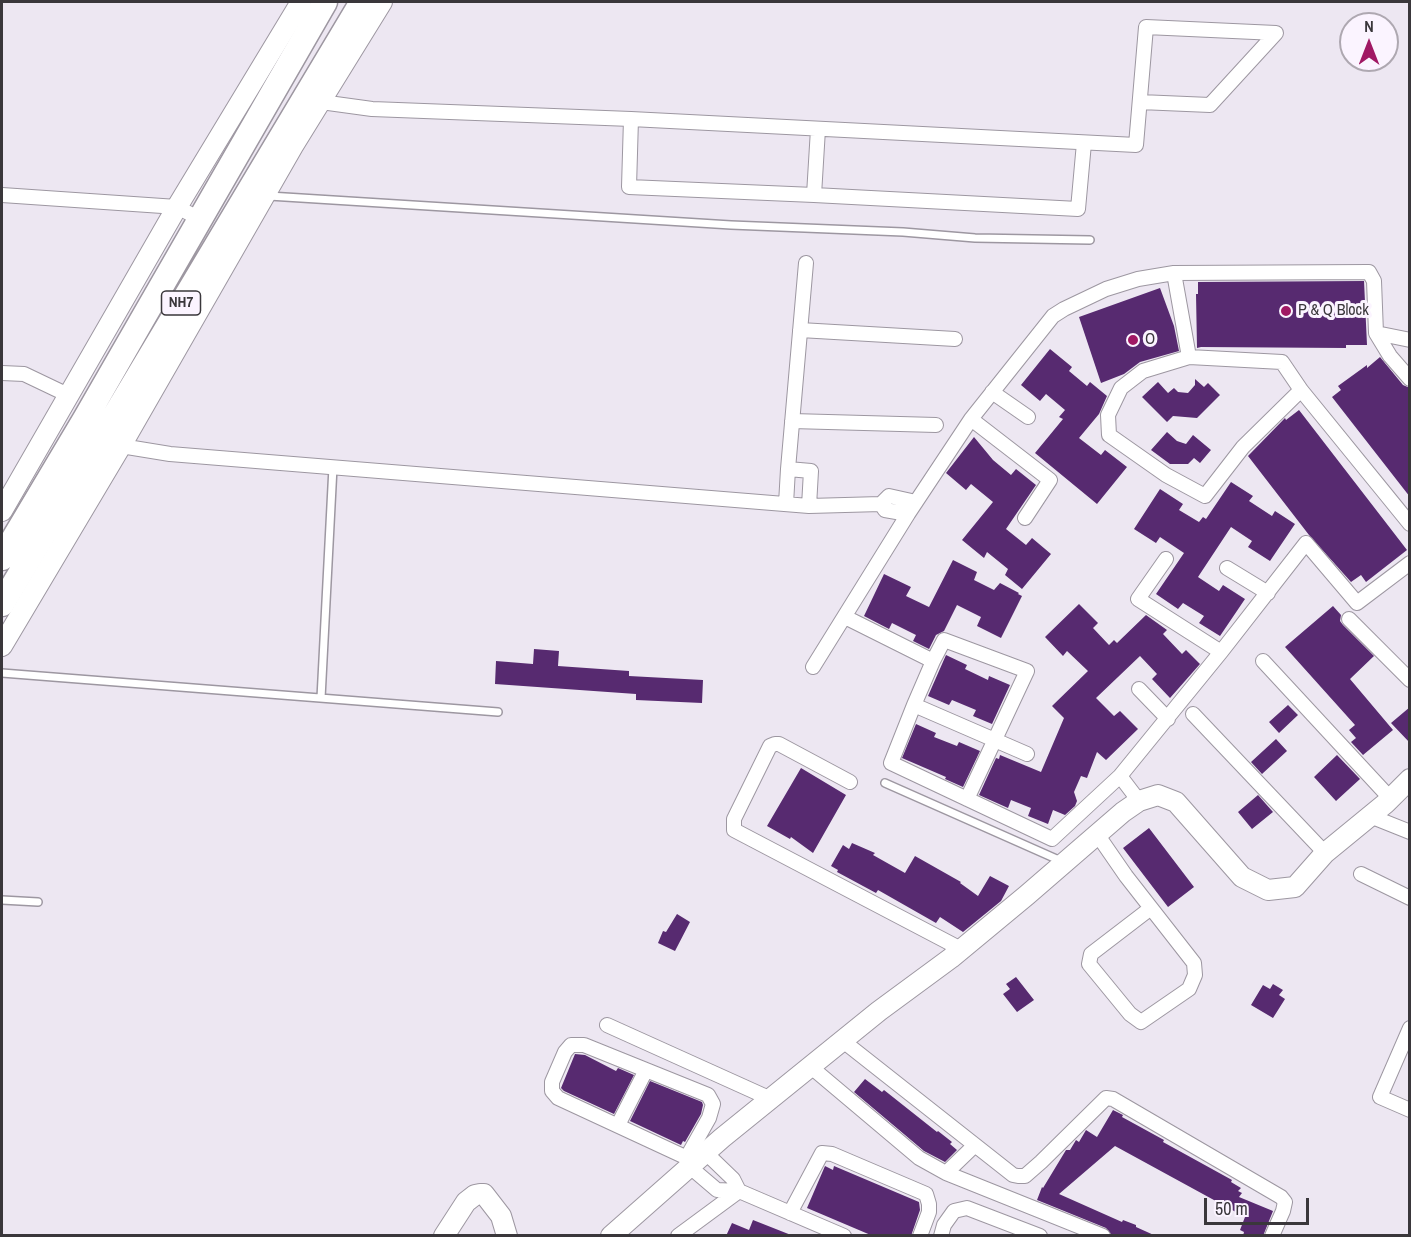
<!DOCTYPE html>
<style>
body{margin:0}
#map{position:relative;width:1411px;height:1237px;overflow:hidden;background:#ede7f2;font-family:"Archivo Narrow",sans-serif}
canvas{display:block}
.frame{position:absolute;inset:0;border:3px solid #3a373b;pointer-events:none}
.north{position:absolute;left:1339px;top:12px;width:60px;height:60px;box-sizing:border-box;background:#fbf4ff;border:2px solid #aea8b1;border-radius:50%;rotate:0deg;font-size:16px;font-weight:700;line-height:24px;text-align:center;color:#3a373b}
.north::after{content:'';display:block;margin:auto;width:21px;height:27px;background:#a01864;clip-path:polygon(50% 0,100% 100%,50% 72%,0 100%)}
.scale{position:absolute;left:1204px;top:1198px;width:105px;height:27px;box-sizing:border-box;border:3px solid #3a373b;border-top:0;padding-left:8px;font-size:18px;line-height:21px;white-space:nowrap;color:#3a373b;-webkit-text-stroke:4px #fbf4ff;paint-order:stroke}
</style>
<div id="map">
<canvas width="1411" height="1237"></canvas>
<div class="frame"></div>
<div class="north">N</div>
<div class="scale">50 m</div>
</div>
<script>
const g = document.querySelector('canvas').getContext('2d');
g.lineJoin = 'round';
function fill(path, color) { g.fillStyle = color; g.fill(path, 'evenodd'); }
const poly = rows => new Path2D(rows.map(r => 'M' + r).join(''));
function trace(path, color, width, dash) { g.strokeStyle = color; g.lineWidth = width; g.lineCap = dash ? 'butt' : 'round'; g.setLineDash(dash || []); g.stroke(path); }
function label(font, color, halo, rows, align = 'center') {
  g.font = font + ' "Archivo Narrow",sans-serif'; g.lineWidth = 6; g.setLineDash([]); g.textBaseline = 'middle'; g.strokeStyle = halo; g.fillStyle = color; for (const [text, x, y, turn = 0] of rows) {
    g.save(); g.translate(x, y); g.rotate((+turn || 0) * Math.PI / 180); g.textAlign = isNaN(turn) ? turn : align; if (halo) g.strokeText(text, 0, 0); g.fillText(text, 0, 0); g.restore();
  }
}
fill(poly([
 [1364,281,1367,345,1346,345,1346,348,1201,347,1197,348,1196,294,1198,294,1198,282],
 [1160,288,1174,326,1179,351,1140,362,1124,374,1101,383,1079,317],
 [1050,349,1072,367,1069,371,1087,386,1090,382,1107,396,1099,414,1079,438,1101,455,1105,450,1127,467,1097,504,1035,453,1063,419,1059,417,1065,410,1046,394,1040,401,1021,385],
 [1380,357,1403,385,1410,388,1410,497,1332,397,1341,390,1338,386,1367,365,1367,368],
 [1195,379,1204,387,1208,383,1220,395,1197,418,1173,416,1167,422,1142,397,1158,382,1168,393,1174,388,1178,392,1188,393,1195,385],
 [1299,410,1407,550,1366,582,1361,575,1351,582,1309,535,1248,456,1285,418,1286,420],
 [1167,432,1177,441,1186,444,1193,435,1211,450,1200,463,1194,458,1188,464,1170,464,1151,450],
 [974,437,993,460,1011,475,1016,469,1036,485,1006,529,1026,545,1032,538,1051,554,1022,589,1005,575,1008,569,987,552,984,558,962,540,993,502,971,484,966,490,946,473],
 [1231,482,1253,496,1249,501,1272,516,1275,511,1295,524,1270,561,1248,547,1252,541,1231,527,1198,577,1219,591,1223,585,1245,599,1220,636,1199,623,1204,616,1183,603,1178,609,1156,594,1184,553,1160,537,1156,543,1134,529,1160,489,1183,504,1179,510,1199,522,1203,517,1206,519],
 [953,560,977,572,974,580,994,590,1000,583,1019,593,1018,594,1022,596,1001,638,977,626,981,617,957,605,944,631,936,635,929,649,913,641,916,635,892,623,889,629,864,616,884,574,911,587,906,596,929,607],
 [1079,604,1098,623,1093,628,1109,645,1114,640,1117,643,1146,615,1167,630,1163,634,1182,654,1186,650,1200,664,1170,698,1152,679,1157,674,1140,656,1096,698,1114,716,1120,711,1138,729,1106,760,1097,752,1087,778,1081,776,1074,792,1077,801,1075,806,1065,815,1053,810,1048,824,1028,816,1031,808,1011,800,1008,808,979,795,996,758,999,759,1000,755,1041,772,1064,718,1052,706,1088,671,1067,651,1063,656,1045,637],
 [1333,606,1341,615,1340,621,1343,625,1374,656,1350,679,1393,730,1363,755,1351,742,1356,738,1349,730,1355,725,1285,647],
 [534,649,559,651,558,666,629,671,629,676,703,680,702,703,636,700,636,694,495,684,496,661,533,664],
 [946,655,967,665,965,669,988,680,989,676,1010,685,992,724,973,716,976,710,952,700,949,705,928,696],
 [1288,705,1298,715,1279,733,1269,722],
 [1410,707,1410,743,1391,723],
 [916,724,936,733,934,737,957,746,959,742,980,751,963,787,945,779,946,777,902,758],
 [1276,739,1287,751,1262,774,1251,762],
 [1337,755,1360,779,1336,801,1314,777],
 [801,768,846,795,813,853,791,837,790,839,767,826],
 [1258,795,1273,812,1252,829,1238,812],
 [1149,828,1194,887,1168,907,1123,848],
 [852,843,875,853,873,855,905,873,915,856,961,882,960,883,978,896,990,876,1009,886,1001,901,963,932,940,917,936,923,878,890,876,893,837,872,838,870,831,866,843,845,849,849],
 [677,914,690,922,675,951,658,943,663,931,666,932],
 [1016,977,1034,1000,1017,1012,1003,994,1010,989,1006,984],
 [1273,984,1283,990,1279,995,1285,999,1273,1018,1251,1005,1263,985,1270,989],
 [575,1054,585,1055,616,1071,618,1068,634,1075,614,1114,564,1091,561,1088],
 [865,1079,882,1092,884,1090,937,1132,938,1131,952,1142,950,1144,957,1150,945,1162,924,1151,854,1092],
 [650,1081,702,1102,703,1105,701,1114,685,1142,683,1141,681,1145,630,1121],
 [1113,1110,1123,1115,1122,1117,1164,1140,1163,1142,1232,1180,1231,1182,1241,1188,1238,1191,1242,1193,1239,1197,1273,1211,1263,1236,1243,1236,1244,1232,1240,1230,1245,1217,1115,1146,1059,1194,1122,1222,1123,1220,1136,1225,1136,1227,1156,1236,1112,1236,1106,1228,1037,1200,1042,1187,1043,1188,1066,1150,1070,1150,1076,1140,1079,1142,1086,1130,1097,1137],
 [825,1166,833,1170,834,1166,919,1202,920,1210,911,1236,873,1236,807,1208],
 [753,1220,791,1235,791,1236,726,1236,732,1223,749,1230]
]), '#572a70');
const lane = poly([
 [269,196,731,225,903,232,975,238,1090,240],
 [2,673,498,712],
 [321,698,333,467],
 [885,783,1061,861],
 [2,900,38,902]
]);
const street = poly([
 [321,102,372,109,631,119,1136,145,1146,27,1276,33,1210,105,1140,102],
 [631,119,629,187,814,195,818,129],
 [2,195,177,207,200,219],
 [814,195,1078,209,1084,143],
 [806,263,788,469,811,471,809,506],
 [1174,273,1369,272,1374,281,1376,333,1390,356,1410,379],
 [800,330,955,339],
 [1376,333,1410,340],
 [2,373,24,374,68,395],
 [1301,390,1410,524],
 [992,392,1028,417],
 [971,419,1050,480,1025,518],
 [792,421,936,425],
 [121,446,170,454,809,506,881,504],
 [786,504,788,469],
 [908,514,885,510,881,504,889,496,916,502],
 [1166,559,1138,599,1221,652],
 [1227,568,1268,593],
 [845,617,933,661,914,705,1027,754],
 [1349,619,1410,680],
 [933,661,944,640,1027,671,967,799],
 [1263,661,1390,798],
 [813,667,908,514,971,419,1053,316,1064,309,1106,289,1138,279,1174,273,1189,357,1143,371,1121,388,1108,415,1109,435,1166,475,1205,496,1243,447,1301,390,1282,362,1189,357],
 [1139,689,1168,719],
 [914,705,891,763,1052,839,1120,776,1139,801],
 [1193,714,1325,853],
 [1120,776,1221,652,1306,543,1357,603,1410,563],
 [850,782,779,744,775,744,770,746,734,819,734,830,961,949],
 [1370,816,1410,832],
 [1097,834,1126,876,1151,908,1194,963,1195,975,1189,989,1141,1022,1130,1014,1089,964,1091,954,1151,908],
 [1361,874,1410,898],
 [607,1025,771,1099],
 [1410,1028,1380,1097,1410,1110],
 [843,1041,1013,1175,1018,1176,1025,1176,1041,1162,1106,1098,1113,1099,1281,1197,1285,1202,1283,1211,1272,1236],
 [811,1067,919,1158,946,1173,1103,1236],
 [618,1125,646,1070],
 [706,1153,733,1179,739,1191],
 [687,1157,709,1118,713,1104,708,1095,584,1045,571,1045,565,1052,552,1082,552,1091,558,1098,696,1162],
 [690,1167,717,1190,739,1191,844,1236],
 [946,1173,975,1145],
 [790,1213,822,1153,832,1154,926,1194,929,1204,929,1212,920,1236],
 [678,1236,739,1191],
 [941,1236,944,1225,954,1211,967,1208,1040,1236]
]);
const secondary = poly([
 [2,511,177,207,301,2],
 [2,646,121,446,293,146,382,2],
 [444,1236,466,1202,475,1195,480,1194,484,1194,501,1216,507,1236],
 [611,1236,722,1138,879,1011,951,958,1027,895,1123,812,1139,801,1158,795,1176,802,1242,877,1268,890,1295,887,1325,853,1386,803,1410,779]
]);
const highway = poly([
 [2,558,85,419,325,2],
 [2,604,362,2]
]);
trace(lane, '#9d97a1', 10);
trace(street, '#9d97a1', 16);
trace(secondary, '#9d97a1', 22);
trace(highway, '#9d97a1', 27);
trace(lane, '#fff', 7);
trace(street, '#fff', 14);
trace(secondary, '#fff', 20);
trace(highway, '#fff', 24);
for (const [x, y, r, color] of [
 [1286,311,6,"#a01864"],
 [1133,340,6,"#a01864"]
]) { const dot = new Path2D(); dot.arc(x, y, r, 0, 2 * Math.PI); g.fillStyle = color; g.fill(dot); trace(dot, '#fbf4ff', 2); }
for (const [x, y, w] of [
 [181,303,39]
]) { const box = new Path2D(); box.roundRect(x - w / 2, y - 12, w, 24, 4.5); g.fillStyle = '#fbf4ff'; g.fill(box); trace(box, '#3a373b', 1.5); }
label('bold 15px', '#3a373b', null, [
 ["NH7",181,303]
]);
label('16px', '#3a373b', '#fbf4ff', [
 ["P & Q Block",1298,311],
 ["O",1145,340]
], 'left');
</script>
